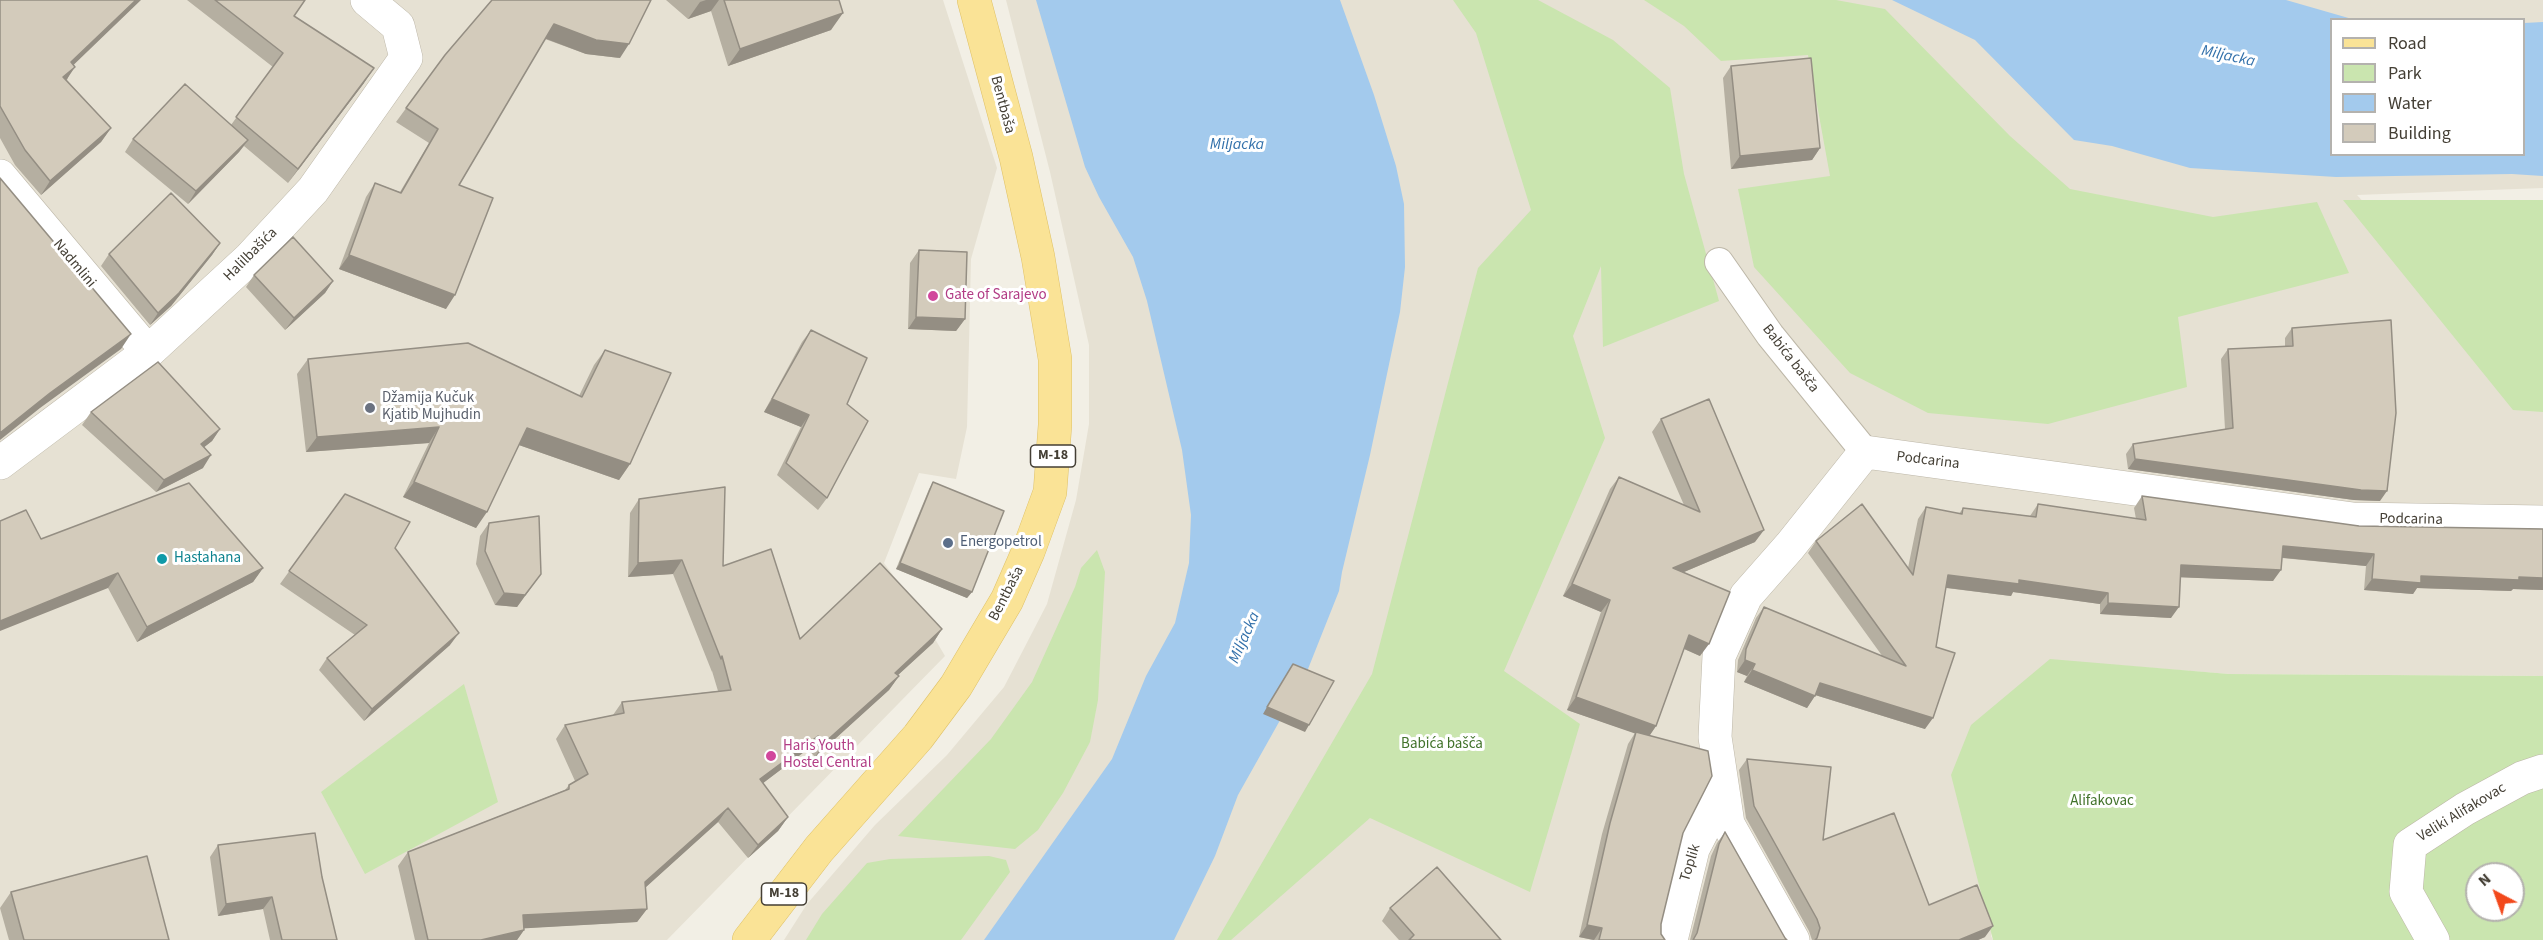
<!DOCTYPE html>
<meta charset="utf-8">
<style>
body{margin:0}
#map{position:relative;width:2543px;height:940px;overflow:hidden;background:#f2efe5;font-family:"Source Sans 3",sans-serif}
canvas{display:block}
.legend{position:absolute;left:2330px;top:18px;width:195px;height:138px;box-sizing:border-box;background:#fff;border:2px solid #b4b2ae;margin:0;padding:8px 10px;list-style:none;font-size:18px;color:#443f35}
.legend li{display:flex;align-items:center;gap:12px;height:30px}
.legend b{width:30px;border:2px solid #b4b2ae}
.north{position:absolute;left:2465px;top:862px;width:60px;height:60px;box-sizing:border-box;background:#fff;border:2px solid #b4b2ae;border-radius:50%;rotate:319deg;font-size:16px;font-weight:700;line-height:24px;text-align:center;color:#443f35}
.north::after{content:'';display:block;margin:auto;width:21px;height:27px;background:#f2491c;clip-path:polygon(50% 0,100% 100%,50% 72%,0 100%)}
</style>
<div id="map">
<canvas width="2543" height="940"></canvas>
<ul class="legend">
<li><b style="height:8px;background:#fae396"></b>Road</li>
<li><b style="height:16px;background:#cae5af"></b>Park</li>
<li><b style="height:16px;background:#a3caed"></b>Water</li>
<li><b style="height:16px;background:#d3cbbb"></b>Building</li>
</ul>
<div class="north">N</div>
</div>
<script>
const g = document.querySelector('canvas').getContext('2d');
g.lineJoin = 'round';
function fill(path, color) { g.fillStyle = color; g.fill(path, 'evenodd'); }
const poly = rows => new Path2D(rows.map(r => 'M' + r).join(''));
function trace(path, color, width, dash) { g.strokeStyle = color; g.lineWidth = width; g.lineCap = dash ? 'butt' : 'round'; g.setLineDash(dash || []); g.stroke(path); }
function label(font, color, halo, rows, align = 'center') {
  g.font = font + ' "Source Sans 3",sans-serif'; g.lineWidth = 6; g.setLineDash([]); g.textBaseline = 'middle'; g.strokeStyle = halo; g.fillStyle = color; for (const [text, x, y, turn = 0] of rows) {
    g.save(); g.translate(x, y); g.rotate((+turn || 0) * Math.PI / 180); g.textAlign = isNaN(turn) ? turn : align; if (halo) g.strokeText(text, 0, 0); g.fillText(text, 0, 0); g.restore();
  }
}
fill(poly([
 [0,0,943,0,997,168,971,259,967,427,956,479,919,473,884,563,914,603,945,656,667,940,0,940],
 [1006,0,2543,0,2543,188,2357,195,2525,376,2543,379,2543,676,2229,674,2050,660,1991,936,1993,940,784,940,807,904,875,825,947,755,1004,687,1047,604,1076,500,1089,424,1089,345,1050,172],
 [2332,20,2524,20,2524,154,2332,154]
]), '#e6e1d3');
fill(poly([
 [1453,0,1538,0,1613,40,1670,88,1684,174,1719,301,1603,347,1601,266,1573,336,1605,438,1504,671,1580,724,1530,892,1370,818,1231,940,1217,940,1372,674,1478,268,1531,210,1476,33],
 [1644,0,1836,0,1885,9,2010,136,2070,189,2213,217,2317,202,2349,273,2178,317,2187,387,2048,424,1928,413,1850,373,1754,267,1738,189,1830,176,1808,55,1721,61,1684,26],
 [2343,200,2543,200,2543,412,2513,410],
 [1097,550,1105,572,1098,700,1090,742,1063,793,1038,830,1015,849,898,836,991,739,1032,682,1075,587,1081,568],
 [2050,659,2229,674,2543,676,2543,940,1993,940,1951,775,1971,725],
 [2477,874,2513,874,2513,910,2477,910],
 [464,684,498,802,365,874,321,792],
 [989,856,1006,860,1010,872,961,940,806,940,822,914,867,863,890,859]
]), '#cae5af');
fill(poly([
 [1036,0,1340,0,1374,95,1396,166,1404,204,1405,267,1400,312,1370,455,1342,572,1339,591,1306,674,1238,795,1215,856,1174,940,984,940,1112,759,1146,676,1175,623,1189,563,1191,515,1182,450,1147,301,1133,257,1099,197,1085,167],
 [1892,0,2286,0,2352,19,2332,20,2332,154,2524,154,2524,23,2543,22,2543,176,2512,174,2336,177,2190,168,2112,146,2074,140,1975,40]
]), '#a3caed');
const pedestrian = poly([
 [1719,262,1770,335,1865,452]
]);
const minor = poly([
 [0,176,148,352],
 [0,463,148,352,249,259,313,190,406,58,398,26,367,0],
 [1671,940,1693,849,1723,791],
 [1793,940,1728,824,1715,737,1719,656,1746,596,1790,546,1865,452,2353,519,2543,522],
 [2433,940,2406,892,2410,845,2465,809,2522,778,2543,771]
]);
const primary = poly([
 [749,940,819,849,918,737,956,686,1007,600,1028,552,1050,492,1055,425,1055,359,1038,257,1016,157,974,0]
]);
trace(pedestrian, '#bdb7a8', 30);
trace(minor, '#bdb7a8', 34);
trace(primary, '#dfc166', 34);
trace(pedestrian, '#fff', 28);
trace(minor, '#fff', 33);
trace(primary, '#fae396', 33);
fill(poly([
 [0,0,73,65,67,80,111,128,101,142,41,195,15,165,0,138],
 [187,0,305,0,294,16,364,83,288,183,244,146,239,152,188,204,125,152,133,139,231,125,273,67],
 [492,0,620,58,586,54,545,39,459,185,446,309,339,269,366,197,375,183,400,192,429,143,396,122,445,55],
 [666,0,839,0,831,30,728,66,711,11,688,19],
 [1731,66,1820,148,1812,160,1731,169,1723,78],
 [220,243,212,255,171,306,150,325,101,266,109,254],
 [919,250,965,319,956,331,908,329,910,263],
 [254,275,333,281,325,293,285,330,246,287],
 [2292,328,2380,501,2354,500,2128,469,2126,454,2133,444,2225,429,2221,359,2228,349,2285,346,2285,338],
 [811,330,847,404,827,498,818,510,777,475,801,427,764,412,802,342],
 [605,350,630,464,619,480,519,445,476,528,403,497,429,443,306,452,297,374,308,359,579,396,594,365],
 [91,412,220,429,212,441,204,447,203,468,156,492,82,425],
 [1661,419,1755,542,1684,572,1700,656,1684,649,1656,726,1649,736,1683,833,1661,924,1661,934,1665,940,1593,940,1579,937,1602,834,1628,744,1635,733,1567,710,1601,612,1563,596,1610,489,1619,477,1684,505,1652,432],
 [933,482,972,592,967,598,896,569,929,489],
 [345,494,395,548,450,645,364,721,319,670,327,658,355,635,280,584],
 [2142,496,2359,526,2543,529,2543,590,2513,589,2511,591,2417,588,2413,594,2364,590,2366,566,2282,558,2273,581,2180,577,2171,618,2100,614,2100,604,2013,592,2011,596,1946,588,1936,647,1925,729,1815,695,1807,708,1744,682,1747,676,1737,672,1738,660,1756,618,1764,607,1883,657,1808,553,1816,541,1908,568,1918,519,1926,507,1959,514,1963,508,2030,516,2038,504,2136,519,2134,508],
 [639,499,723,566,800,639,942,629,933,643,898,675,899,676,889,690,815,757,808,749,763,783,788,817,778,831,748,858,718,822,646,887,647,909,637,922,524,928,524,930,517,940,415,940,398,866,408,852,565,790,569,785,575,781,556,739,565,725,613,715,622,702,718,691,712,671,712,672,673,574,628,577,630,513],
 [489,523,532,586,517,607,495,605,476,564,480,536],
 [41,539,263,568,253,582,137,642,108,588],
 [1747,759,1823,840,1929,905,1985,937,1978,940,1812,940,1809,931,1746,818,1739,770],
 [1725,832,1785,938,1787,940,1690,940,1711,856,1717,843],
 [218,845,322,877,337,940,270,940,263,909,218,916,210,857],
 [11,892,169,940,9,940,0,908],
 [1390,908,1501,940,1399,940,1382,921]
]), '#b5afa1');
fill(poly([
 [136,0,141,0,61,77,71,62],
 [706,0,719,0,711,11,688,19,700,2],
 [843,13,831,30,728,66,740,49],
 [554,24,629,44,620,58,586,54,544,38],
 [75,67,65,82,63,77],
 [374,68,364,83,288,183,298,169],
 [111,128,101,142,41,195,50,181],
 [248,140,239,152,188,204,196,191],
 [1820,148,1812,160,1731,169,1740,156],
 [220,243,212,255,171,306,150,325,158,313],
 [349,255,455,295,446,309,339,269],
 [333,281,325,293,285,330,294,318],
 [916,317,965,319,956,331,908,329],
 [131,334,121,349,40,408,0,440,0,433,50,393],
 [772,399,809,415,801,427,764,412],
 [439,427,429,443,306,452,317,437],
 [527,428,630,464,619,480,516,444],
 [220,429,212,441,193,456,201,444],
 [211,455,203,468,156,492,164,480],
 [2135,459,2387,491,2380,501,2354,500,2128,469],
 [414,482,487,512,476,528,403,497],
 [1764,530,1755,542,1665,580,1673,568],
 [2283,546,2374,554,2366,566,2275,557],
 [682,560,673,574,628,577,638,563],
 [900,563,972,592,967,598,896,569],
 [2181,565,2281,570,2273,581,2173,577],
 [263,568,253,582,137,642,147,627],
 [118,573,108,588,0,631,0,621],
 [541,574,517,607,495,605,504,593],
 [1948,575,2019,580,2108,593,2100,604,2013,592,2011,596,1940,587],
 [2421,576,2543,578,2543,590,2513,589,2511,591,2417,588,2413,594,2364,590,2372,579],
 [1572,584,1610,600,1601,612,1563,596],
 [2108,603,2179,607,2171,618,2100,614],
 [942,629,933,643,886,686,895,673],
 [459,633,450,645,364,721,372,709],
 [1689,635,1709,644,1700,656,1680,647],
 [1745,660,1755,664,1747,676,1737,672],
 [1752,670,1815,696,1807,708,1744,682],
 [899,676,889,690,815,757,824,743],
 [1820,683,1933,718,1925,729,1812,694],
 [1576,697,1656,726,1648,738,1567,710],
 [1267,707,1309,725,1305,732,1263,714],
 [818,736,808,749,750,793,760,779],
 [728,808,718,822,636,896,645,882],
 [788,817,778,831,748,858,758,845],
 [272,897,263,909,218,916,226,904],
 [647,909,637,922,513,929,523,915],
 [1587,925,1602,928,1594,940,1579,937],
 [1993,926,1985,937,1978,940,1959,940],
 [524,930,517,940,481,940]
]), '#948e83');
const building = poly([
 [0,0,136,0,71,62,75,67,63,77,111,128,50,181,25,150,0,106,0,0],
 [215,0,305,0,294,16,374,68,298,169,236,117,283,53,215,0],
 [492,0,651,0,629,44,596,40,554,24,459,185,493,198,455,295,349,255,375,183,401,193,438,129,406,108,445,55,492,0],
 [724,0,839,0,843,13,740,49,724,0],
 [1811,58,1820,148,1740,156,1731,66,1811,58],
 [185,84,248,140,196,191,133,139,185,84],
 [0,178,131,334,50,393,0,433,0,178],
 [171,193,220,243,179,293,158,313,109,254,171,193],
 [293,237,333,281,294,318,254,275,293,237],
 [919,250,967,252,965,319,916,317,919,250],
 [2391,320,2396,413,2387,491,2361,490,2135,459,2133,444,2233,428,2228,349,2293,346,2292,328,2391,320],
 [811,330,867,358,847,404,868,421,827,498,786,463,809,415,772,399,811,330],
 [468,343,582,397,605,350,671,373,630,464,527,428,487,512,414,482,439,427,317,437,308,359,468,343],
 [158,362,220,429,201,444,211,455,164,480,91,412,158,362],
 [1709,399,1764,530,1673,568,1730,592,1709,644,1689,635,1656,726,1576,697,1610,600,1572,584,1619,477,1700,512,1661,419,1709,399],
 [933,482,1004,511,972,592,900,563,933,482],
 [189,483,263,568,147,627,118,573,0,621,0,521,26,510,41,539,189,483],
 [725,487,723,566,771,549,800,639,880,563,942,629,895,673,899,676,824,743,818,736,760,779,788,817,758,845,728,808,645,882,647,909,523,915,524,930,481,940,428,940,408,852,569,789,569,785,588,774,565,725,624,713,622,702,731,690,722,656,721,659,682,560,638,563,639,499,725,487],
 [345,494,410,522,395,548,459,633,372,709,327,658,367,625,289,571,345,494],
 [2142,496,2359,526,2543,529,2543,578,2519,577,2519,580,2421,576,2421,583,2372,579,2374,554,2283,546,2281,570,2181,565,2179,607,2108,603,2108,593,2019,580,2019,584,1948,575,1936,647,1955,653,1933,718,1820,683,1815,696,1752,670,1755,664,1745,660,1746,649,1764,607,1906,666,1816,541,1862,504,1913,575,1926,507,1962,514,1963,508,2036,517,2038,504,2146,520,2142,496],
 [539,516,541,574,525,595,504,593,485,551,489,523,539,516],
 [1293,664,1334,681,1309,725,1267,707,1293,664],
 [1636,732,1708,751,1712,776,1683,833,1661,924,1661,934,1665,940,1599,940,1602,928,1587,925,1610,823,1636,732],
 [1747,759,1831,767,1823,840,1894,813,1929,905,1977,885,1993,926,1959,940,1815,940,1817,938,1820,928,1817,919,1754,806,1747,759],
 [1725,832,1785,938,1787,940,1693,940,1697,933,1719,844,1725,832],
 [315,833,322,877,337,940,282,940,272,897,226,904,218,845,315,833],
 [147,856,169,940,24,940,11,892,147,856],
 [1437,867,1501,940,1409,940,1414,935,1390,908,1437,867]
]);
fill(building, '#d3cbbb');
trace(building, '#948e83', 1.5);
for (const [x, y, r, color] of [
 [933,296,6,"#d1479c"],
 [370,408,6,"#6b7280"],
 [948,543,6,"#5c6f8a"],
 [162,559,6,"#0f9aa8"],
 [771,756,6,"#d1479c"]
]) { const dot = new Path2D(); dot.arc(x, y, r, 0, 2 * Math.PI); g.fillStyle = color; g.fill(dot); trace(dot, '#fff', 2); }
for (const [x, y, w] of [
 [1053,456,45],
 [784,894,45]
]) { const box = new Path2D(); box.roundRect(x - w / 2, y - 11, w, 22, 4.5); g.fillStyle = '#fff'; g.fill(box); trace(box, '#443f35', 1.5); }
label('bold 14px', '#443f35', null, [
 ["M-18",1053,456],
 ["M-18",784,894]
]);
label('15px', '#443f35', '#fff', [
 ["Bentbaša",1002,105,75],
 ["Halilbašića",251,255,-45],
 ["Nadmlini",74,264,50],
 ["Babića bašča",1790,359,52],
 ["Podcarina",1928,461,7],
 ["Podcarina",2411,520,1],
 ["Bentbaša",1007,594,-63],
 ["Veliki Alifakovac",2462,813,-31],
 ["Toplik",1691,863,-73]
]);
label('15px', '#b23c85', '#fff', [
 ["Gate of Sarajevo",945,296],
 ["Haris Youth",783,747],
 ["Hostel Central",783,764]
], 'left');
label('15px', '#5b616d', '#fff', [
 ["Džamija Kučuk",382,399],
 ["Kjatib Mujhudin",382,416]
], 'left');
label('15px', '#4e5e75', '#fff', [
 ["Energopetrol",960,543]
], 'left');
label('15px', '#0d838f', '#fff', [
 ["Hastahana",174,559]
], 'left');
label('15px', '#42732b', '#fff', [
 ["Babića bašča",1442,745],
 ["Alifakovac",2102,802]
]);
label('italic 16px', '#3371ab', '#fff', [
 ["Miljacka",2228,57,12],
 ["Miljacka",1237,145],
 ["Miljacka",1245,638,-66]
]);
</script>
